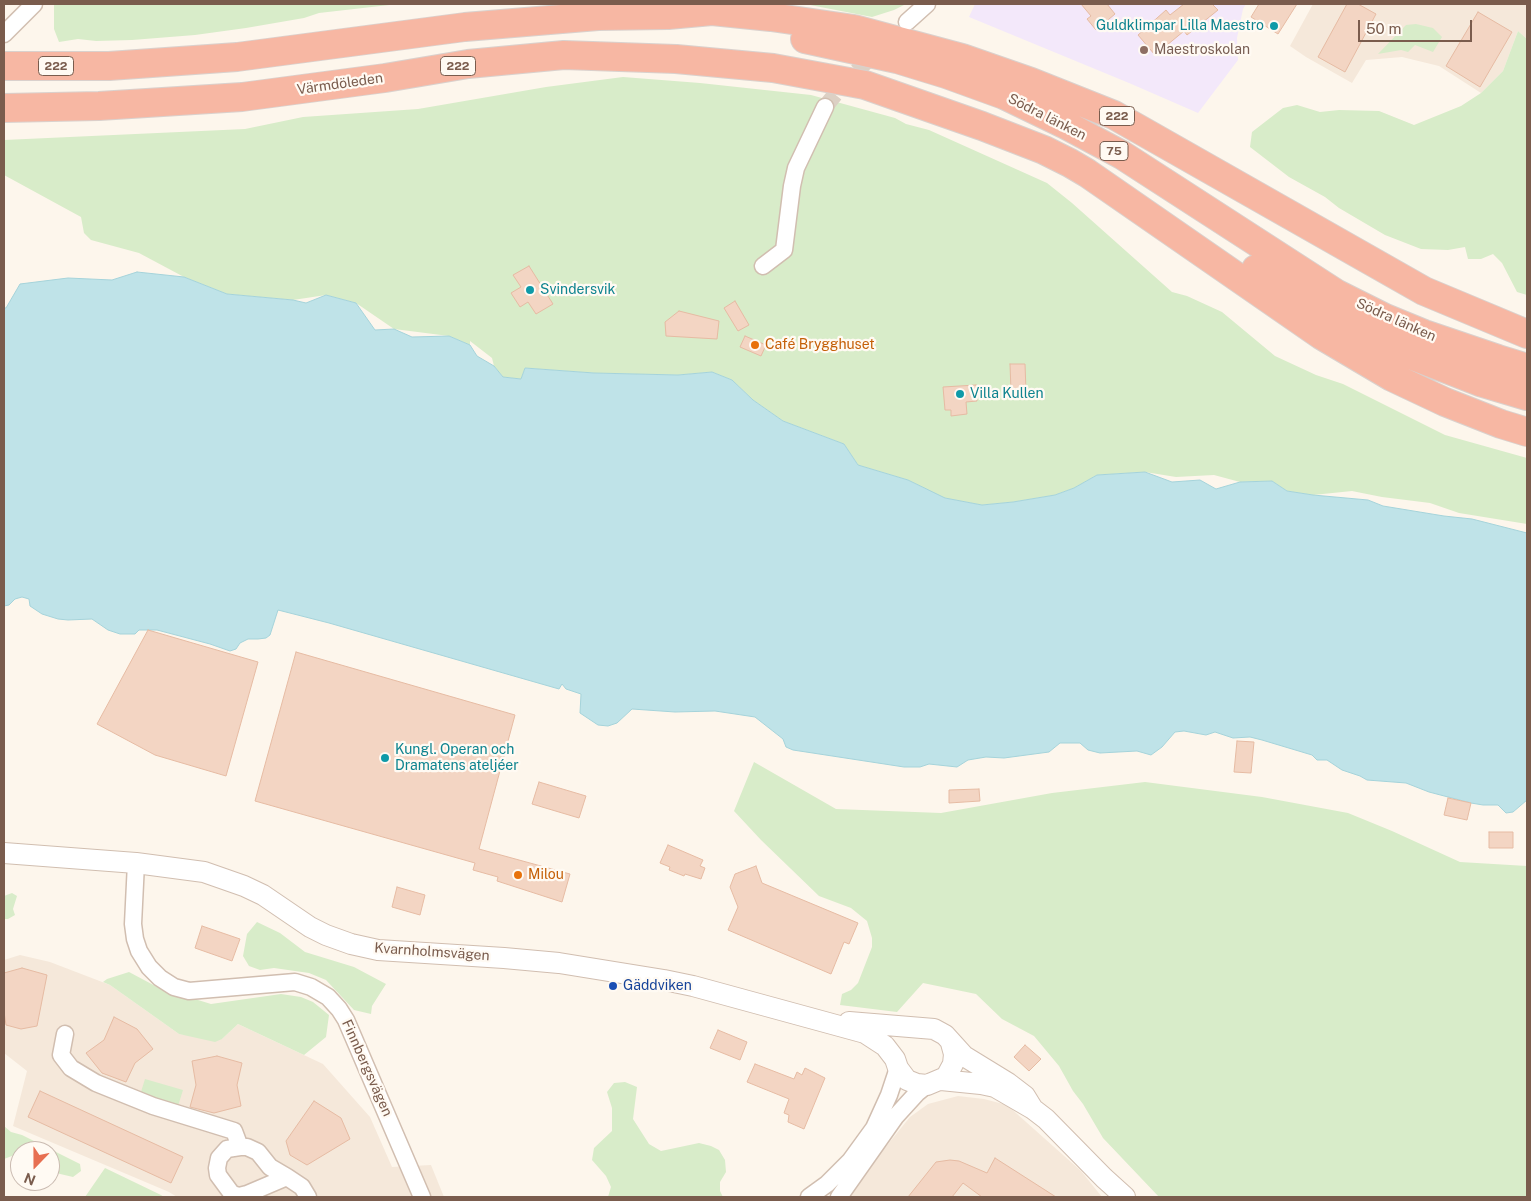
<!DOCTYPE html>
<meta charset="utf-8">
<style>
body{margin:0}
#map{position:relative;width:1531px;height:1201px;overflow:hidden;background:#fdf6ec;font-family:"Public Sans",sans-serif}
canvas{display:block}
.frame{position:absolute;inset:0;border:5px solid #7a5c4d;pointer-events:none}
.north{position:absolute;left:10px;top:1141px;width:50px;height:50px;box-sizing:border-box;background:#fffaf3;border:1px solid #cabbb1;border-radius:50%;rotate:202deg;font-size:14px;font-weight:700;line-height:20px;text-align:center;color:#7a5c4d}
.north::after{content:'';display:block;margin:auto;width:18px;height:22px;background:#e76f51;clip-path:polygon(50% 0,100% 100%,50% 72%,0 100%)}
.scale{position:absolute;left:1358px;top:20px;width:114px;height:22px;box-sizing:border-box;border:2px solid #7a5c4d;border-top:0;padding-left:6px;font-size:15px;line-height:18px;white-space:nowrap;color:#7a5c4d;-webkit-text-stroke:4px #fffaf3;paint-order:stroke}
</style>
<div id="map">
<canvas width="1531" height="1201"></canvas>
<div class="frame"></div>
<div class="north">N</div>
<div class="scale">50 m</div>
</div>
<script>
const g = document.querySelector('canvas').getContext('2d');
g.lineJoin = 'round';
function fill(path, color) { g.fillStyle = color; g.fill(path, 'evenodd'); }
const poly = rows => new Path2D(rows.map(r => 'M' + r).join(''));
function trace(path, color, width, dash) { g.strokeStyle = color; g.lineWidth = width; g.lineCap = dash ? 'butt' : 'round'; g.setLineDash(dash || []); g.stroke(path); }
function label(font, color, halo, rows, align = 'center') {
  g.font = font + ' "Public Sans",sans-serif'; g.lineWidth = 4.5; g.setLineDash([]); g.textBaseline = 'middle'; g.strokeStyle = halo; g.fillStyle = color; for (const [text, x, y, turn = 0] of rows) {
    g.save(); g.translate(x, y); g.rotate((+turn || 0) * Math.PI / 180); g.textAlign = isNaN(turn) ? turn : align; if (halo) g.strokeText(text, 0, 0); g.fillText(text, 0, 0); g.restore();
  }
}
fill(poly([
 [1313,4,1527,4,1527,39,1518,31,1503,71,1481,93,1439,66,1402,57,1366,60,1352,83,1306,57,1290,46],
 [20,955,50,962,110,985,179,1034,222,1039,238,1024,323,1064,370,1117,392,1167,431,1165,444,1197,177,1197,169,1192,13,1126,27,1071,4,1053,4,960],
 [958,1096,984,1099,1007,1105,1081,1171,1102,1197,845,1197,910,1117,928,1104]
]), '#f5e8da');
fill(poly([
 [975,4,1246,4,1243,9,1237,38,1238,60,1198,113,1129,83,969,17]
]), '#f3e8fa');
fill(poly([
 [54,4,398,4,319,13,304,18,246,28,195,35,132,40,96,41,78,39,59,42,54,29],
 [805,4,906,4,894,10,872,17],
 [1416,24,1433,28,1442,37,1433,52,1415,45,1408,52,1401,50,1378,54,1406,25],
 [1518,31,1527,39,1527,295,1517,292,1502,263,1493,254,1481,259,1468,259,1465,247,1448,250,1421,249,1385,235,1339,208,1325,197,1289,177,1250,147,1252,132,1283,108,1297,105,1320,112,1339,110,1379,111,1414,125,1461,106,1481,93,1503,71],
 [623,77,700,83,811,95,895,118,906,124,929,130,1047,183,1072,203,1172,292,1187,296,1222,312,1275,356,1316,375,1343,384,1445,435,1527,458,1527,524,1459,513,1430,503,1382,497,1352,491,1313,495,1287,491,1272,481,1240,482,1214,475,1176,477,1145,472,1097,475,1074,488,1055,495,1013,502,982,505,944,498,908,480,858,465,844,444,783,421,753,400,732,380,712,372,678,375,594,373,525,368,521,379,503,377,494,366,492,358,470,341,470,345,449,336,394,329,356,303,326,295,293,300,227,294,184,277,139,253,91,240,84,233,81,217,4,175,4,140,245,129,303,117,418,109,546,87],
 [754,762,836,809,941,813,1052,793,1145,782,1262,797,1348,813,1392,831,1460,862,1527,866,1527,1197,1159,1197,1103,1138,1083,1104,1073,1091,1059,1066,1034,1036,1002,1019,976,994,923,983,897,1012,840,1005,842,994,851,990,858,983,872,947,872,938,867,921,851,908,819,896,761,840,734,811],
 [12,893,17,896,13,909,15,915,8,919,4,919,4,896],
 [257,922,280,933,305,952,354,967,386,984,372,1006,371,1014,354,1010,326,980,309,973,274,968,260,970,249,966,243,956,247,934],
 [129,972,159,988,211,1004,281,994,301,997,313,1002,329,1015,326,1037,304,1055,238,1024,222,1039,215,1042,179,1034,110,985,103,982,107,979],
 [145,1079,183,1090,178,1106,140,1095],
 [625,1082,637,1087,633,1119,649,1144,661,1151,699,1143,711,1146,719,1150,725,1160,726,1172,720,1182,720,1191,723,1197,608,1197,611,1187,606,1176,592,1160,594,1148,612,1131,612,1108,607,1092,614,1083],
 [4,1126,11,1132,22,1135,80,1164,81,1171,73,1177,56,1173,50,1169,50,1151,20,1151,20,1154,17,1154,4,1159],
 [105,1168,161,1195,164,1197,85,1197]
]), '#d8ecc9');
const water = poly([
 [137,272,184,277,227,294,293,300,306,303,326,295,356,303,375,330,394,329,412,337,449,336,470,345,477,356,494,366,503,377,521,379,525,368,594,373,678,375,712,372,732,380,753,400,783,421,844,444,858,465,908,480,945,498,982,505,1013,502,1055,495,1074,488,1097,475,1145,472,1172,482,1200,480,1216,489,1240,482,1272,481,1287,491,1313,495,1368,500,1383,506,1444,516,1472,519,1527,533,1527,800,1513,812,1506,813,1498,805,1483,805,1471,803,1429,792,1406,783,1367,780,1360,776,1342,770,1327,760,1317,760,1312,755,1262,740,1250,737,1233,738,1215,732,1206,735,1184,731,1175,732,1162,747,1151,755,1137,751,1100,753,1088,750,1080,743,1060,743,1049,752,1004,758,986,757,968,760,957,767,929,764,920,767,904,767,793,750,786,747,783,739,755,717,715,711,675,712,632,709,617,723,608,726,598,725,580,713,581,694,566,689,562,684,559,689,329,623,278,610,270,635,266,638,258,639,248,639,240,643,236,649,230,651,210,644,157,630,139,630,135,634,120,634,108,630,92,619,68,620,58,619,42,614,30,606,29,599,22,597,15,599,9,605,4,606,4,308,6,308,20,284,68,278,112,280,137,272]
]);
fill(water, '#bfe3e8');
trace(water, '#a5d3da', 1);
const building = poly([
 [1081,4,1107,4,1115,14,1096,30,1087,19,1091,16,1081,4],
 [1184,4,1212,4,1218,10,1187,35,1184,31,1155,55,1138,35,1166,10,1170,15,1184,4],
 [1259,4,1297,4,1278,34,1251,17,1259,4],
 [1347,4,1358,4,1376,14,1345,72,1318,57,1347,4],
 [1478,12,1512,32,1480,87,1446,66,1478,12],
 [529,266,553,304,536,314,528,302,520,307,511,293,521,287,513,275,529,266],
 [735,301,749,325,738,331,724,308,735,301],
 [679,311,719,321,717,339,666,336,665,322,679,311],
 [745,336,766,345,761,356,740,347,745,336],
 [1010,364,1025,364,1026,391,1011,391,1010,364],
 [976,385,977,401,966,402,967,414,951,416,951,410,945,410,943,387,976,385],
 [148,630,258,662,226,776,155,755,97,724,148,630],
 [296,652,515,715,479,849,570,874,562,902,497,881,498,877,473,870,475,863,255,801,296,652],
 [1237,741,1254,742,1251,773,1234,772,1237,741],
 [539,782,586,796,579,818,532,804,539,782],
 [979,789,980,801,949,803,949,790,979,789],
 [1448,798,1471,803,1467,820,1444,815,1448,798],
 [1489,832,1513,832,1513,848,1489,848,1489,832],
 [668,845,703,860,700,866,705,868,701,879,685,874,684,876,669,870,670,867,660,863,668,845],
 [756,866,762,883,858,923,849,944,844,942,831,974,728,930,738,907,730,887,735,874,756,866],
 [397,887,425,895,420,915,392,907,397,887],
 [202,926,240,939,232,961,195,948,202,926],
 [22,968,47,975,37,1026,21,1029,6,1025,4,1012,4,973,22,968],
 [114,1017,137,1029,153,1049,135,1063,126,1082,102,1073,86,1053,104,1040,114,1017],
 [718,1030,747,1042,740,1060,710,1048,718,1030],
 [1025,1045,1041,1059,1029,1071,1014,1057,1025,1045],
 [217,1056,242,1063,237,1085,241,1106,214,1113,190,1107,196,1085,192,1061,217,1056],
 [755,1064,794,1079,797,1072,802,1075,805,1068,825,1078,804,1129,788,1122,789,1115,784,1113,789,1099,747,1082,755,1064],
 [40,1091,183,1157,171,1183,28,1117,40,1091],
 [314,1101,341,1118,350,1139,307,1165,290,1155,286,1141,314,1101],
 [995,1158,1056,1197,982,1197,963,1183,952,1197,908,1197,936,1162,950,1160,959,1161,987,1173,995,1158]
]);
fill(building, '#f3d5c3');
trace(building, '#e6bba3', 1);
trace(poly([
 [825,107,842,86,878,50]
]), '#dcd0c4', 16, [16, 8]);
const minor = poly([
 [907,22,927,4],
 [4,34,34,4],
 [763,266,784,250,792,186,796,168,825,107],
 [136,863,133,924,135,939,139,951,149,967,160,978,174,987,189,991,295,982,311,987,328,997,339,1009,346,1020,422,1197],
 [65,1034,61,1055,71,1068,96,1083,153,1106,234,1131,240,1147],
 [240,1147,247,1147,258,1152,270,1167,287,1177,247,1194,239,1196,232,1194,218,1175,217,1168,219,1158,227,1149,240,1147],
 [287,1177,302,1187,308,1197],
 [809,1197,827,1184,850,1161,874,1128,889,1095,898,1068],
 [839,1197,896,1116,917,1093,927,1085]
]);
const tertiary = poly([
 [4,853,136,863,204,872,244,886,263,895,310,927,326,935,351,944,378,950,504,958,559,963,664,980,693,986,865,1033,885,1046,895,1059,898,1068,907,1080,917,1084,927,1085,946,1077,953,1064,954,1054,951,1043],
 [849,1022,934,1029,945,1035,964,1056,1008,1083,1025,1096,1033,1109],
 [941,1080,981,1084,995,1087,1033,1109,1046,1119,1104,1178,1125,1197]
]);
const motorway = poly([
 [805,39,897,59,946,74,1004,95,1066,125,1122,155,1337,294,1385,318,1424,334,1498,359,1527,368],
 [4,66,109,66,237,57,465,27,598,16,668,15,712,11,771,17,854,29,962,58,1031,82,1114,115,1424,291,1527,334],
 [4,108,99,106,242,97,385,78,468,64,564,55,676,59,773,68,865,85,982,126,1044,150,1070,163,1087,173,1321,335,1392,377,1445,402,1501,424,1527,432],
 [1256,269,1297,294,1408,354,1480,382,1527,396]
]);
trace(minor, '#d1beb0', 19);
trace(tertiary, '#d1beb0', 22);
trace(motorway, '#dad1cd', 30);
trace(minor, '#fff', 16);
trace(tertiary, '#fff', 20);
trace(motorway, '#f7b7a3', 28);
for (const [x, y, r, color] of [
 [1274,26,5,"#0f9aa8"],
 [1144,50,5,"#8d6e63"],
 [530,290,5,"#0f9aa8"],
 [755,345,5,"#e8710a"],
 [960,394,5,"#0f9aa8"],
 [385,758,5,"#0f9aa8"],
 [518,875,5,"#e8710a"],
 [613,986,5,"#1a4fb4"]
]) { const dot = new Path2D(); dot.arc(x, y, r, 0, 2 * Math.PI); g.fillStyle = color; g.fill(dot); trace(dot, '#fffaf3', 2); }
for (const [x, y, w] of [
 [56,66,35],
 [458,66,35],
 [1117,116,35],
 [1114,151,28]
]) { const box = new Path2D(); box.roundRect(x - w / 2, y - 9.5, w, 19, 4); g.fillStyle = '#fffaf3'; g.fill(box); trace(box, '#7a5c4d', 1); }
label('bold 12px', '#7a5c4d', null, [
 ["222",56,66],
 ["222",458,66],
 ["222",1117,116],
 ["75",1114,151]
]);
label('14px', '#0d838f', '#fffaf3', [
 ["Guldklimpar Lilla Maestro",1264,26,"right"],
 ["Svindersvik",540,290],
 ["Villa Kullen",970,394],
 ["Kungl. Operan och",395,750],
 ["Dramatens ateljéer",395,766]
], 'left');
label('14px', '#785e54', '#fffaf3', [
 ["Maestroskolan",1154,50]
], 'left');
label('14px', '#7a5c4d', '#fffaf3', [
 ["Värmdöleden",340,84,-8],
 ["Södra länken",1047,117,27],
 ["Södra länken",1396,320,24],
 ["Kvarnholmsvägen",432,952,4],
 ["Finnbergsvägen",367,1068,66]
]);
label('14px', '#c56008', '#fffaf3', [
 ["Café Brygghuset",765,345],
 ["Milou",528,875]
], 'left');
label('14px', '#164399', '#fffaf3', [
 ["Gäddviken",623,986]
], 'left');
</script>
